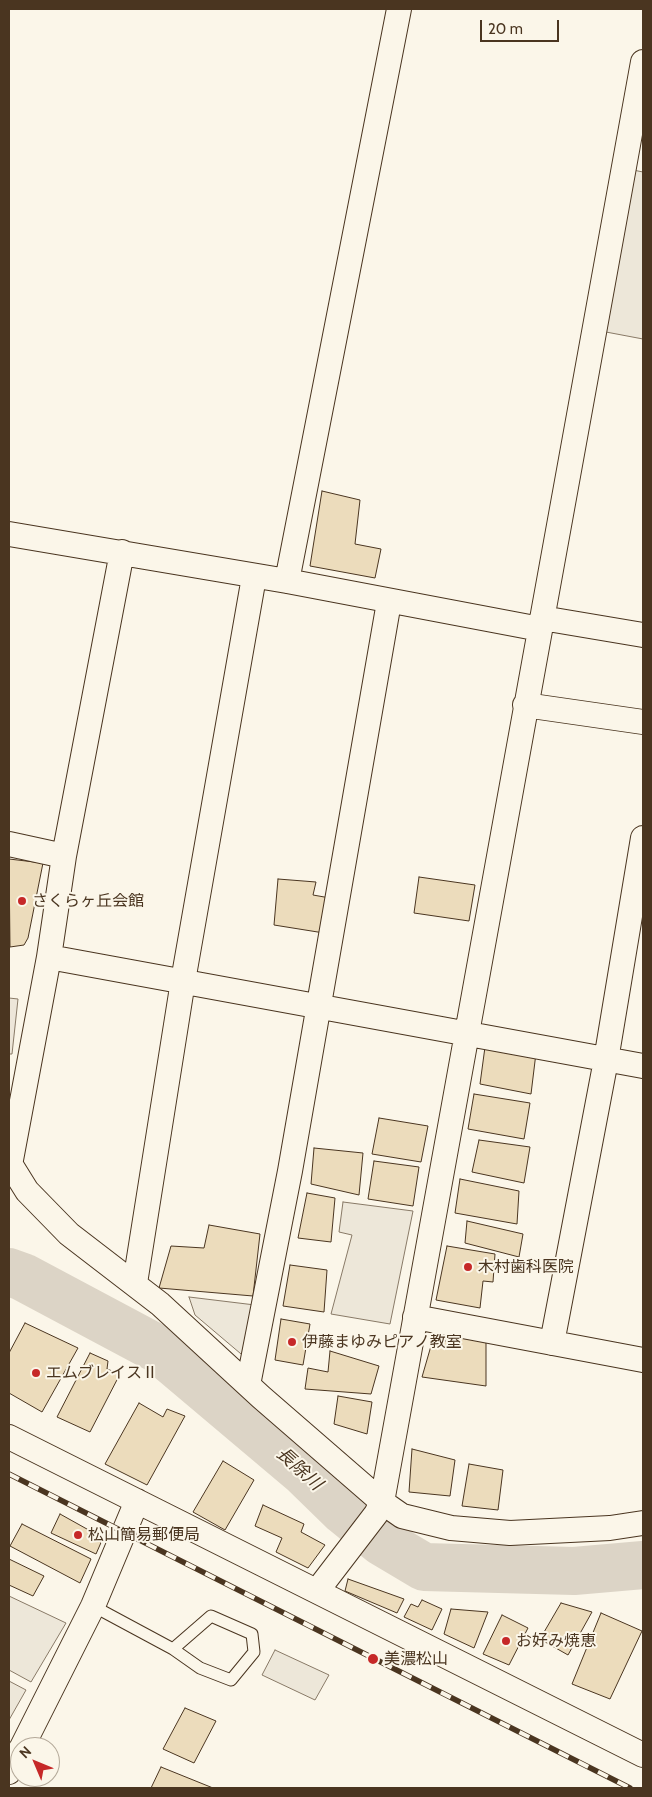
<!DOCTYPE html>
<meta charset="utf-8">
<style>
body{margin:0}
#map{position:relative;width:652px;height:1797px;overflow:hidden;background:#fbf6e9;font-family:Cabin,sans-serif}
canvas{display:block}
.frame{position:absolute;inset:0;border:10px solid #4a3520;pointer-events:none}
.north{position:absolute;left:10px;top:1737px;width:50px;height:50px;box-sizing:border-box;background:#fbf6e9;border:1px solid #b4a999;border-radius:50%;rotate:315deg;font-size:14px;font-weight:700;line-height:20px;text-align:center;color:#4a3520}
.north::after{content:'';display:block;margin:auto;width:18px;height:22px;background:#c62828;clip-path:polygon(50% 0,100% 100%,50% 72%,0 100%)}
.scale{position:absolute;left:480px;top:20px;width:79px;height:22px;box-sizing:border-box;border:2px solid #4a3520;border-top:0;padding-left:6px;font-size:15px;line-height:18px;white-space:nowrap;color:#4a3520;-webkit-text-stroke:4px #fbf6e9;paint-order:stroke}
</style>
<div id="map">
<canvas width="652" height="1797"></canvas>
<div class="frame"></div>
<div class="north">N</div>
<div class="scale">20 m</div>
</div>
<script>
const g = document.querySelector('canvas').getContext('2d');
g.lineJoin = 'round';
function fill(path, color) { g.fillStyle = color; g.fill(path, 'evenodd'); }
const poly = rows => new Path2D(rows.map(r => 'M' + r).join(''));
function trace(path, color, width, dash) { g.strokeStyle = color; g.lineWidth = width; g.lineCap = dash ? 'butt' : 'round'; g.setLineDash(dash || []); g.stroke(path); }
function label(font, color, halo, rows, align = 'center') {
  g.font = font + ' Cabin,"Noto Sans JP",sans-serif'; g.lineWidth = 4; g.setLineDash([]); g.textBaseline = 'middle'; g.strokeStyle = halo; g.fillStyle = color; for (const [text, x, y, turn = 0] of rows) {
    g.save(); g.translate(x, y); g.rotate((+turn || 0) * Math.PI / 180); g.textAlign = isNaN(turn) ? turn : align; if (halo) g.strokeText(text, 0, 0); g.fillText(text, 0, 0); g.restore();
  }
}
const green = poly([
 [9,998,18,999,12,1054,9,1054,9,998]
]);
fill(green, '#ede6d9');
trace(green, '#887966', 1);
const parking = poly([
 [633,170,643,172,643,339,606,332,633,170],
 [343,1202,413,1211,390,1324,331,1314,352,1235,339,1232,343,1202],
 [189,1297,255,1305,247,1359,195,1315,189,1297],
 [9,1596,66,1623,31,1682,9,1670,9,1596],
 [275,1650,329,1675,315,1700,262,1675,275,1650],
 [9,1681,26,1690,9,1720,9,1681]
]);
fill(parking, '#ede7d9');
trace(parking, '#887966', 1);
trace(poly([
 [9,1272,23,1277,158,1349,305,1473,344,1511,382,1542,424,1567,574,1571,643,1565]
]), '#dcd4c6', 48);
const building = poly([
 [322,491,360,500,355,544,381,549,375,578,310,566,322,491],
 [9,859,43,863,28,938,24,945,10,947,9,859],
 [419,877,475,885,469,921,414,913,419,877],
 [278,879,316,882,313,895,330,898,324,933,274,925,278,879],
 [485,1047,536,1053,531,1094,480,1084,485,1047],
 [474,1094,530,1103,524,1139,468,1129,474,1094],
 [379,1118,428,1126,421,1162,372,1154,379,1118],
 [479,1140,530,1147,524,1183,472,1172,479,1140],
 [314,1148,363,1153,359,1195,311,1184,314,1148],
 [374,1161,419,1167,413,1206,368,1199,374,1161],
 [460,1179,519,1191,517,1224,455,1213,460,1179],
 [307,1193,335,1198,331,1242,298,1238,307,1193],
 [467,1221,523,1234,519,1257,465,1243,467,1221],
 [209,1225,260,1234,253,1296,159,1288,171,1246,204,1248,209,1225],
 [447,1246,495,1254,493,1282,483,1281,480,1308,436,1300,447,1246],
 [290,1265,327,1270,324,1312,283,1306,290,1265],
 [281,1319,310,1324,303,1365,275,1360,281,1319],
 [25,1323,78,1348,42,1412,9,1393,9,1353,25,1323],
 [447,1333,486,1340,486,1386,422,1377,433,1339,446,1341,447,1333],
 [330,1351,379,1366,371,1394,305,1389,308,1368,328,1372,330,1351],
 [90,1353,108,1361,107,1369,120,1374,90,1432,57,1417,90,1353],
 [338,1396,372,1402,367,1434,334,1424,338,1396],
 [139,1403,163,1417,167,1409,185,1416,147,1485,105,1464,139,1403],
 [412,1449,455,1460,450,1496,409,1492,412,1449],
 [223,1461,254,1480,225,1530,193,1512,223,1461],
 [469,1464,503,1470,498,1510,462,1506,469,1464],
 [263,1505,304,1524,301,1532,325,1545,308,1568,276,1552,282,1538,255,1526,263,1505],
 [60,1514,103,1538,96,1554,51,1533,60,1514],
 [22,1524,91,1559,80,1583,10,1546,22,1524],
 [9,1559,44,1576,33,1596,9,1585,9,1559],
 [348,1579,404,1599,397,1613,345,1591,348,1579],
 [422,1600,442,1609,432,1630,404,1617,411,1604,418,1607,422,1600],
 [561,1603,592,1612,568,1655,540,1639,561,1603],
 [451,1609,488,1612,474,1648,444,1634,451,1609],
 [601,1613,642,1631,610,1699,572,1684,601,1613],
 [502,1615,528,1628,509,1665,483,1654,502,1615],
 [185,1708,216,1721,194,1763,163,1749,185,1708],
 [161,1767,213,1788,151,1788,161,1767]
]);
fill(building, '#ecdcbc');
trace(building, '#4a3520', 1);
const service = poly([
 [93,1606,173,1649,200,1668,231,1680,254,1652,252,1634,211,1616,173,1649]
]);
const minor = poly([
 [9,534,287,581,540,629],
 [287,581,399,9],
 [542,618,643,635],
 [525,705,643,722],
 [9,844,64,856],
 [49,957,643,1066],
 [9,1162,27,1191,69,1234,160,1304,261,1397,382,1502,402,1516,451,1528,510,1533,610,1528,643,1523],
 [10,1165,49,957,64,856,122,552],
 [135,1283,183,981,254,577],
 [415,1317,643,1360],
 [552,1343,606,1060,643,838],
 [248,1385,290,1171,389,602],
 [9,1437,643,1755],
 [317,1591,376,1514,382,1502,643,62],
 [22,1747,93,1606,137,1501],
 [9,1772,20,1750]
]);
trace(service, '#4a3520', 13);
trace(minor, '#4a3520', 26);
trace(service, '#fbf6e9', 11);
trace(minor, '#fbf6e9', 24);
const rail = poly([
 [9,1474,630,1788]
]);
trace(rail, '#4a3520', 5.5);
trace(rail, '#fbf6e9', 4, [11]);
for (const [x, y, r, color] of [
 [22,901,5,"#c62828"],
 [468,1267,5,"#c62828"],
 [292,1342,5,"#c62828"],
 [36,1373,5,"#c62828"],
 [78,1535,5,"#c62828"],
 [506,1641,5,"#c62828"],
 [373,1659,6,"#c62828"]
]) { const dot = new Path2D(); dot.arc(x, y, r, 0, 2 * Math.PI); g.fillStyle = color; g.fill(dot); trace(dot, '#fbf6e9', 2); }
label('16px', '#4a3520', '#fbf6e9', [
 ["さくらヶ丘会館",32,901],
 ["木村歯科医院",478,1267],
 ["伊藤まゆみピアノ教室",302,1342],
 ["エムブレイスⅡ",46,1373],
 ["松山簡易郵便局",88,1535],
 ["お好み焼恵",516,1641],
 ["美濃松山",384,1659]
], 'left');
label('italic 18px', '#4a3520', '#fbf6e9', [
 ["長除川",299,1469,42]
]);
</script>
